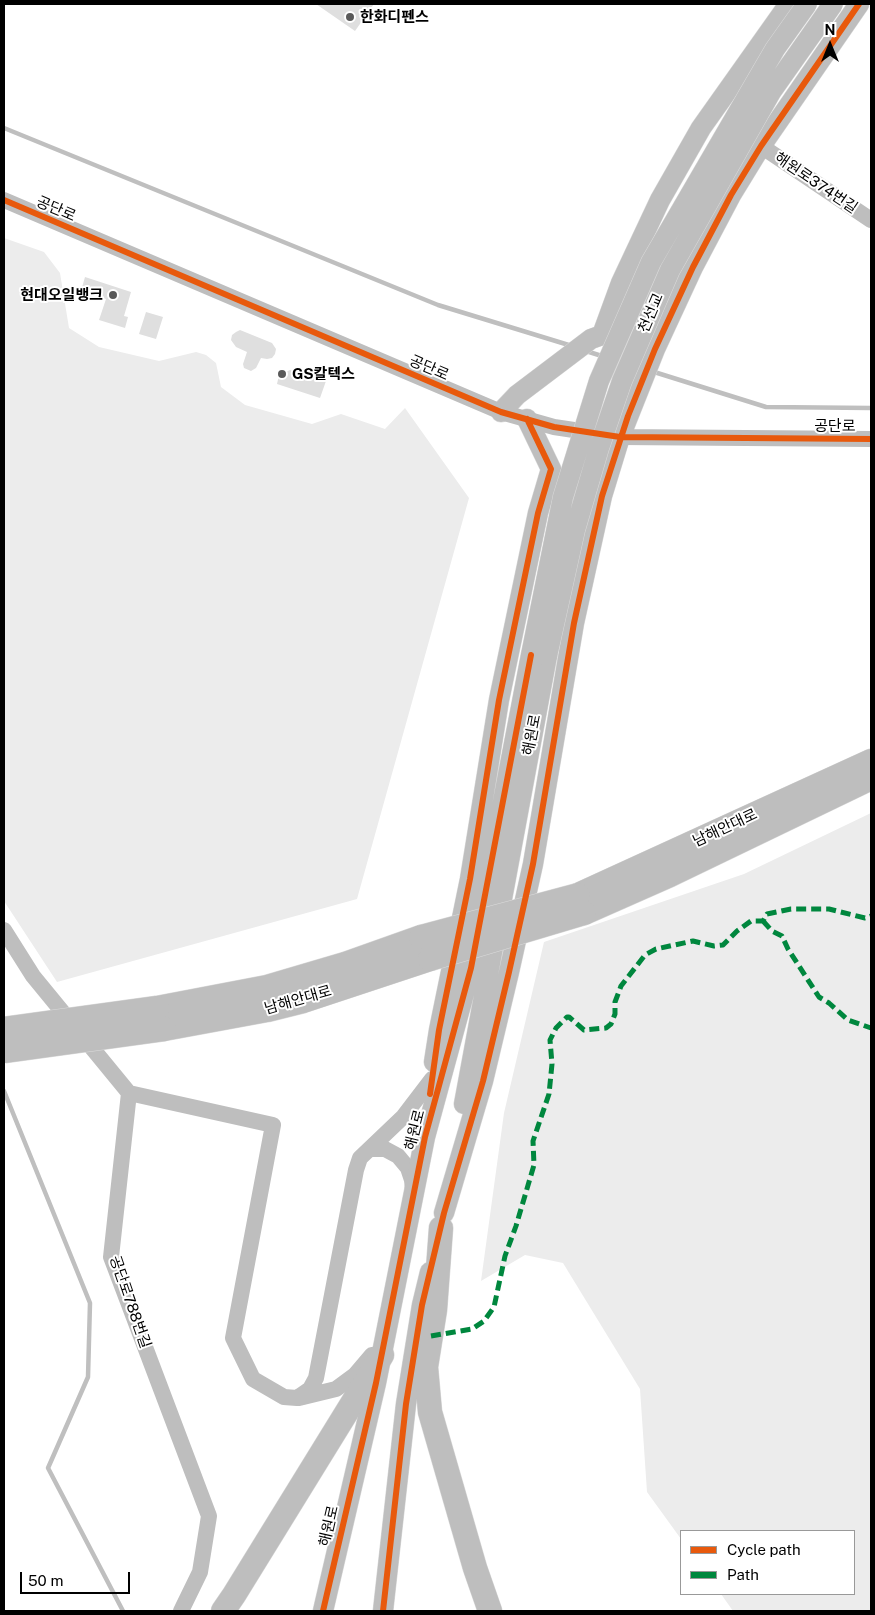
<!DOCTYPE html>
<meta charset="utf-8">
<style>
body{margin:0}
#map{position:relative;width:875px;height:1615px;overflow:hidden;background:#fff;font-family:"Public Sans",sans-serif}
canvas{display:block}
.frame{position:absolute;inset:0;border:5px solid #000;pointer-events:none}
.legend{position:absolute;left:680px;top:1530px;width:175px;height:65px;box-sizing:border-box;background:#fff;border:1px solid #999;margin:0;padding:6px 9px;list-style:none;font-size:15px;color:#000}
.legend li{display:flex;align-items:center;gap:10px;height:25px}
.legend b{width:25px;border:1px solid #999}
.north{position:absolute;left:805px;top:20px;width:50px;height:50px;-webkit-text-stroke:4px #fff;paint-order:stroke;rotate:0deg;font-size:14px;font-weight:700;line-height:20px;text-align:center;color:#000}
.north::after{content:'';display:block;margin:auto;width:18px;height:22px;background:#000;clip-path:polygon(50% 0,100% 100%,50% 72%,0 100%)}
.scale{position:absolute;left:20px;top:1572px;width:110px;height:22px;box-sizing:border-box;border:2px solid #000;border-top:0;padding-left:6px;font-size:15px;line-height:18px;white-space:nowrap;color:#000;-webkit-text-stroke:4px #fff;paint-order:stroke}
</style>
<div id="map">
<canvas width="875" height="1615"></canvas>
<div class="frame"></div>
<ul class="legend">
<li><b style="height:6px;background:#e8590c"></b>Cycle path</li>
<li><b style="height:6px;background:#00873e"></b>Path</li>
</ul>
<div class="north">N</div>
<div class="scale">50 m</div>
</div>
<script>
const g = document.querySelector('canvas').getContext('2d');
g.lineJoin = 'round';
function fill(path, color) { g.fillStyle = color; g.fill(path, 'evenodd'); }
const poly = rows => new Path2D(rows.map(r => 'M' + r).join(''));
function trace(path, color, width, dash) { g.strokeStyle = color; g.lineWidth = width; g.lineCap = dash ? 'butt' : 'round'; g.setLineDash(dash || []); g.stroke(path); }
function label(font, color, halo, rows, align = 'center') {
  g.font = font + ' "Public Sans","Noto Sans KR",sans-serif'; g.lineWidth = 4; g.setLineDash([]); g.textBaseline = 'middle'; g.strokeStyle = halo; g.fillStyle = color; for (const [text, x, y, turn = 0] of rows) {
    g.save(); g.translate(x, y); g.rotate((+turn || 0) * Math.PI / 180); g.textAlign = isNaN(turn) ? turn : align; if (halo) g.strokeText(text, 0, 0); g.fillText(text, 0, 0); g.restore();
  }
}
fill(poly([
 [4,238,44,252,60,273,69,328,99,347,159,361,196,352,206,355,216,363,221,387,245,405,312,424,341,414,385,429,405,408,469,498,357,899,57,982,4,901],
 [871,813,871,1611,733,1611,721,1594,854,1594,854,1531,681,1531,681,1539,647,1492,640,1389,563,1263,525,1255,481,1281,504,1113,544,942,744,874]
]), '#ececec');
trace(poly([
 [4,128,438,305,572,346],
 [586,351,605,357],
 [651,371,766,407,871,408],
 [4,1091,90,1303,88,1377,48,1468,123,1611]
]), '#bfbfbf', 4.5);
fill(poly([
 [316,4,374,4,355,31],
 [85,277,131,292,124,316,128,317,125,328,99,320,106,299,81,291],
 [146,312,163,317,156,339,139,334],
 [240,330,272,343,276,349,275,354,272,358,267,359,261,358,256,368,251,371,244,368,243,364,247,352,236,347,231,340,232,335,236,332],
 [290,370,326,381,320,398,277,384,279,375]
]), '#dfdfdf');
const major = poly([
 [501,412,517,395,591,339,602,335,621,283,660,200,701,128,789,4],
 [434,1062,439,1030,470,879,499,700,538,513,551,469,527,419],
 [464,1104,547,656],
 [444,1213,483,1081,509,972,533,864,574,623,602,496,620,437,655,349,693,267,731,195,761,146,859,4],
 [323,1611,376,1383,425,1137,471,968,531,655],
 [383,1611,406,1404,422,1305,430,1272]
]);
const highway = poly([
 [578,895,871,761],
 [584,913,670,875,871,778],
 [157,1008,267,987,345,964,421,937],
 [164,1029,267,1010,303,1001,430,959],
 [441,1228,435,1310,426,1367,430,1412,475,1568,490,1611],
 [223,1611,234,1595,382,1355]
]);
trace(major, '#dbdbdb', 21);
trace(highway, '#dbdbdb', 25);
trace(poly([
 [761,146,871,220],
 [4,200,501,412,554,427,620,437,871,439],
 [4,930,33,976,129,1093,111,1257,209,1516,200,1572,181,1611],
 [129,1093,273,1125,233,1338,253,1379,284,1397,297,1398,310,1389,316,1378,356,1170,360,1158,403,1117,432,1079],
 [370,1149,385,1149,398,1156,408,1168,412,1180,413,1189],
 [299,1398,336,1389,355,1375,372,1355]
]), '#bebebe', 16);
trace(major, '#bebebe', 20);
trace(highway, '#bebebe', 24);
const majorBridge = poly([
 [531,655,563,497,599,381,651,262,775,49,807,4],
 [547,656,575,530,599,448,622,381,670,270,771,92,833,4]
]);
const highwayBridge = poly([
 [421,937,578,895],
 [430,959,584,913],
 [4,1029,157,1008],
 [4,1051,164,1029]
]);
trace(majorBridge, '#dbdbdb', 21, []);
trace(highwayBridge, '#dbdbdb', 25, []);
trace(majorBridge, '#bebebe', 20);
trace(highwayBridge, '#bebebe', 24);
trace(poly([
 [763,921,772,931,782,936,788,949,819,997,829,1003,848,1020,871,1028],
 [431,1336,472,1329,484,1321,494,1307,505,1256,516,1226,534,1165,533,1141,549,1094,552,1064,550,1040,556,1028,567,1017,569,1017,584,1030,606,1028,611,1024,615,1014,615,1002,621,986,645,955,656,949,693,941,714,946,723,945,737,931,751,921,763,921,767,914,791,909,829,909,865,918,871,916]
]), '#00873e', 5, [10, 5]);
trace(poly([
 [4,200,501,412,554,427,620,437,871,439],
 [430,1094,439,1030,470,879,499,700,538,513,551,469,527,419],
 [323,1611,376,1383,425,1137,471,968,531,655],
 [383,1611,406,1404,422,1305,444,1213,483,1081,509,972,533,864,574,623,602,496,628,416,655,349,693,267,731,195,761,146,859,4]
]), '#e8590c', 6);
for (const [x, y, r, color] of [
 [350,17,5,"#595959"],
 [113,295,5,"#595959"],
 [282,374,5,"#595959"]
]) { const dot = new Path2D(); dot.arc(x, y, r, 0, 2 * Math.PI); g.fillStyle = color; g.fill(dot); trace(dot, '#fff', 2); }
label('bold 15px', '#000', '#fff', [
 ["한화디펜스",360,17],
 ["현대오일뱅크",103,295,"right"],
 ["GS칼텍스",292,374]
], 'left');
label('15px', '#000', '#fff', [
 ["해원로374번길",816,183,34],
 ["공단로",56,209,23],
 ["천선교",651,313,-67],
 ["공단로",429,368,23],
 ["공단로",835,426],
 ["해원로",532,735,-79],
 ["남해안대로",725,828,-25],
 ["남해안대로",298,1000,-16],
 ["해원로",415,1130,-76],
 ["공단로788번길",130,1302,71],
 ["해원로",329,1526,-77]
]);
</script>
